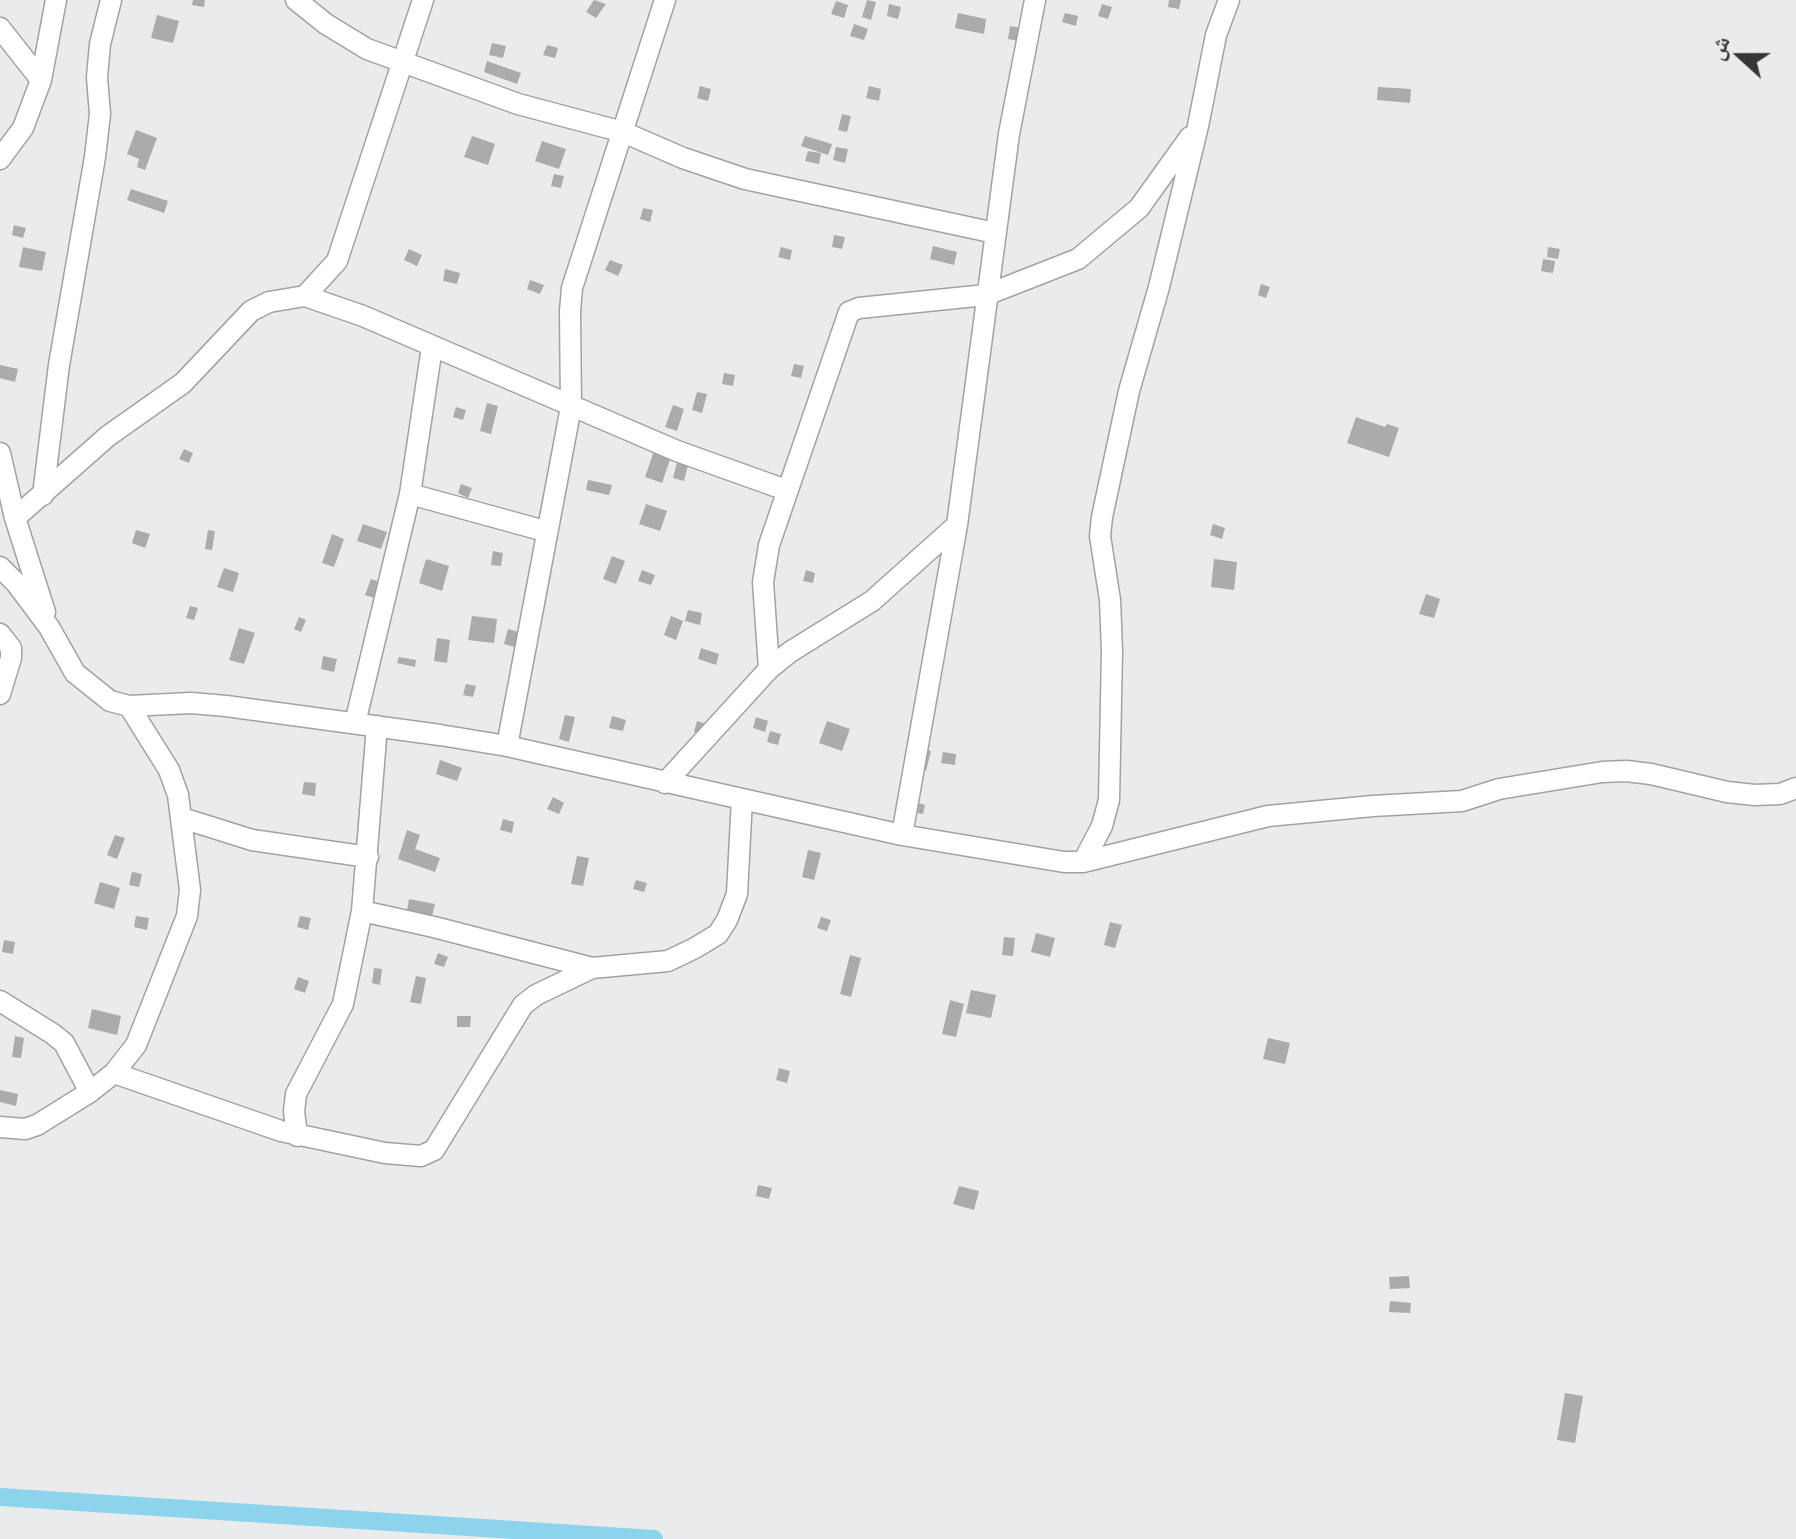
<!DOCTYPE html>
<meta charset="utf-8">
<style>
body{margin:0}
#map{position:relative;width:1796px;height:1539px;overflow:hidden;background:#e9ebed;font-family:"Noto Sans","Noto Naskh Arabic",sans-serif}
canvas{display:block}
.north{position:absolute;left:1700px;top:16px;width:80px;height:80px;-webkit-text-stroke:6px #e9ebed;paint-order:stroke;rotate:291deg;font-size:22px;font-weight:700;line-height:32px;text-align:center;color:#343536}
.north::after{content:'';display:block;margin:auto;width:28px;height:36px;background:#343536;clip-path:polygon(50% 0,100% 100%,50% 72%,0 100%)}
</style>
<div id="map">
<canvas width="1796" height="1539"></canvas>
<div class="north">ش</div>
</div>
<script>
const g = document.querySelector('canvas').getContext('2d');
g.lineJoin = 'round';
const poly = rows => new Path2D(rows.map(r => 'M' + r).join(''));
function trace(path, color, width, dash) { g.strokeStyle = color; g.lineWidth = width; g.lineCap = dash ? 'butt' : 'round'; g.setLineDash(dash || []); g.stroke(path); }
function fill(path, color) { g.fillStyle = color; g.fill(path, 'evenodd'); }
trace(poly([
 [0,1497,654,1539]
]), '#8cd4eb', 18);
fill(poly([
 [193,0,205,0,204,7,192,5],
 [594,0,606,4,596,18,586,12],
 [867,0,876,2,871,20,862,17],
 [1169,0,1181,0,1179,9,1168,7],
 [836,1,848,5,844,18,831,14],
 [889,4,901,7,898,19,887,16],
 [1102,4,1112,7,1108,19,1098,16],
 [958,13,986,19,984,34,955,28],
 [1065,13,1078,16,1076,26,1062,22],
 [157,15,179,21,173,43,151,38],
 [854,24,868,29,864,40,850,36],
 [1010,26,1021,28,1019,41,1008,39],
 [492,43,506,46,503,58,489,55],
 [547,45,558,48,555,58,543,55],
 [487,61,521,73,517,84,484,72],
 [700,86,711,89,708,101,697,98],
 [869,86,881,89,879,101,866,98],
 [1378,87,1411,89,1410,103,1377,100],
 [842,114,851,116,847,132,838,130],
 [136,130,157,138,145,170,137,167,139,159,127,154],
 [472,136,495,144,488,165,464,157],
 [805,136,832,144,828,155,801,146],
 [542,141,566,149,559,169,535,161],
 [836,147,848,149,845,163,833,160],
 [808,151,821,153,819,164,805,161],
 [554,174,564,176,561,188,551,186],
 [131,189,168,201,164,213,127,200],
 [643,208,653,210,650,222,640,219],
 [14,225,26,228,23,238,12,235],
 [834,235,845,237,842,249,832,247],
 [933,246,957,252,954,265,930,259],
 [23,247,46,252,42,271,19,267],
 [781,247,792,250,790,260,778,257],
 [1548,247,1560,249,1558,259,1547,257],
 [409,249,422,255,417,266,404,260],
 [1543,259,1555,261,1553,273,1541,271],
 [610,260,623,265,618,276,605,270],
 [445,269,460,273,457,284,443,281],
 [530,280,544,285,540,294,527,289],
 [1261,284,1270,287,1266,298,1258,295],
 [794,364,804,366,801,378,791,376],
 [0,365,18,369,15,382,0,378],
 [724,373,735,375,733,386,722,384],
 [697,392,707,394,702,413,692,410],
 [487,403,498,406,491,434,480,431],
 [673,405,684,409,677,431,665,427],
 [456,407,466,410,463,420,453,417],
 [1356,417,1385,427,1387,424,1399,428,1389,457,1347,443],
 [655,448,672,454,662,483,645,477],
 [184,449,193,453,189,463,179,459],
 [679,454,690,457,684,481,673,478],
 [588,480,612,485,609,495,586,490],
 [461,484,472,488,468,498,458,493],
 [646,504,667,511,660,531,639,524],
 [363,524,387,532,381,549,357,541],
 [1213,524,1225,528,1222,539,1210,535],
 [136,530,150,534,145,548,132,543],
 [208,530,215,531,212,550,205,549],
 [332,534,344,539,334,567,322,563],
 [493,551,503,553,501,566,491,565],
 [612,556,625,561,616,584,603,579],
 [426,559,449,566,442,591,419,583],
 [1214,559,1237,562,1234,590,1211,587],
 [224,568,239,573,233,592,217,587],
 [642,570,655,575,651,585,638,581],
 [806,570,815,573,813,583,803,581],
 [371,579,380,582,374,598,365,595],
 [1426,594,1440,599,1434,618,1419,614],
 [190,606,198,608,194,620,186,618],
 [688,610,702,613,700,625,685,621],
 [472,616,497,619,494,643,468,640],
 [671,616,683,621,676,640,664,635],
 [299,617,306,620,301,632,294,629],
 [239,628,255,633,244,664,229,660],
 [508,629,522,633,518,648,504,644],
 [437,638,450,640,447,663,434,661],
 [701,648,719,654,716,665,698,659],
 [323,656,337,659,334,672,321,669],
 [399,657,416,660,415,667,397,663],
 [466,684,476,686,473,697,463,695],
 [565,715,575,717,569,742,559,739],
 [612,716,626,720,623,731,609,728],
 [756,717,768,721,765,732,753,728],
 [697,721,707,724,705,735,694,732],
 [827,721,850,729,842,751,819,743],
 [770,731,781,734,778,745,767,742],
 [923,748,931,751,926,771,918,769],
 [943,752,956,754,955,765,941,763],
 [440,760,462,768,457,781,436,774],
 [304,782,316,783,315,796,302,794],
 [553,797,564,803,559,814,547,809],
 [914,802,925,805,923,814,912,812],
 [503,819,514,822,512,833,500,830],
 [407,830,420,835,415,849,440,858,435,872,398,859],
 [115,835,125,838,117,859,107,855],
 [808,850,821,853,814,880,802,877],
 [577,856,589,858,583,886,571,884],
 [132,872,142,874,139,887,129,885],
 [636,880,647,883,644,892,633,889],
 [100,882,120,888,114,909,94,903],
 [409,899,435,904,432,916,407,910],
 [136,916,149,918,147,930,134,927],
 [300,916,311,918,308,930,297,927],
 [821,917,831,920,827,931,817,928],
 [1110,922,1122,925,1115,948,1104,945],
 [1036,933,1055,938,1050,957,1031,952],
 [1004,937,1015,938,1013,956,1002,955],
 [4,940,15,942,13,954,2,952],
 [438,953,448,957,444,967,434,964],
 [850,955,861,958,851,997,840,994],
 [374,968,382,969,380,985,372,983],
 [416,976,426,978,421,1004,410,1002],
 [298,977,309,981,305,993,294,989],
 [971,990,996,995,991,1018,966,1013],
 [950,1000,964,1004,956,1037,942,1034],
 [92,1009,121,1016,117,1035,88,1028],
 [457,1016,471,1016,470,1027,457,1027],
 [15,1036,24,1038,21,1058,12,1057],
 [1268,1038,1290,1043,1285,1064,1263,1059],
 [779,1068,790,1071,787,1083,776,1080],
 [0,1090,18,1094,16,1106,0,1102],
 [758,1185,772,1188,769,1199,756,1196],
 [959,1186,979,1191,974,1210,953,1204],
 [1409,1276,1410,1288,1390,1289,1389,1277],
 [1390,1301,1411,1303,1410,1313,1389,1312],
 [1565,1393,1583,1396,1575,1443,1557,1440]
]), '#a9abad');
const street = poly([
 [296,0,326,24,367,49,518,104,623,132,683,158,745,179,995,233],
 [0,28,41,80],
 [0,159,23,128,41,80,56,0],
 [305,296,363,316,677,451,786,490],
 [0,453,15,518,45,612],
 [410,494,545,531],
 [43,495,59,365,95,157,100,114,97,77,100,44,111,0],
 [15,518,108,436,183,383,251,311,269,302,305,296,337,261,423,0],
 [0,567,16,583,49,627,75,673,110,701,129,706,191,703,226,706,440,735,507,746,902,835,1064,862,1083,862,1268,816,1373,806,1462,801,1499,789,1602,772,1626,771,1651,774,1727,792,1755,795,1780,794,1796,788],
 [0,634,11,648,11,658,0,694],
 [769,669,763,582,769,545,849,312,859,308,986,295,1078,259,1139,208,1190,137],
 [355,723,410,494,432,347],
 [507,746,571,407,570,311,572,288,665,0],
 [665,783,769,669,790,652,872,601,957,525],
 [182,818,252,840,368,857],
 [902,835,957,525,1009,134,1035,0],
 [1083,862,1102,826,1109,800,1112,651,1110,600,1100,536,1102,517,1129,391,1159,287,1198,126,1216,35,1229,0],
 [362,911,434,927,592,968,668,961,695,948,718,934,727,920,737,894,742,799],
 [0,1001,53,1034,64,1043,90,1092],
 [114,1073,281,1131,385,1153,421,1156,434,1150,523,1005,536,995,592,968],
 [0,1127,25,1129,37,1125,90,1092,114,1073,136,1045,187,916,190,890,178,795,169,770,129,706],
 [297,1136,294,1111,296,1094,343,1004,362,911,377,726]
]);
trace(street, '#a0a2a4', 23);
trace(street, '#fff', 20);
</script>
